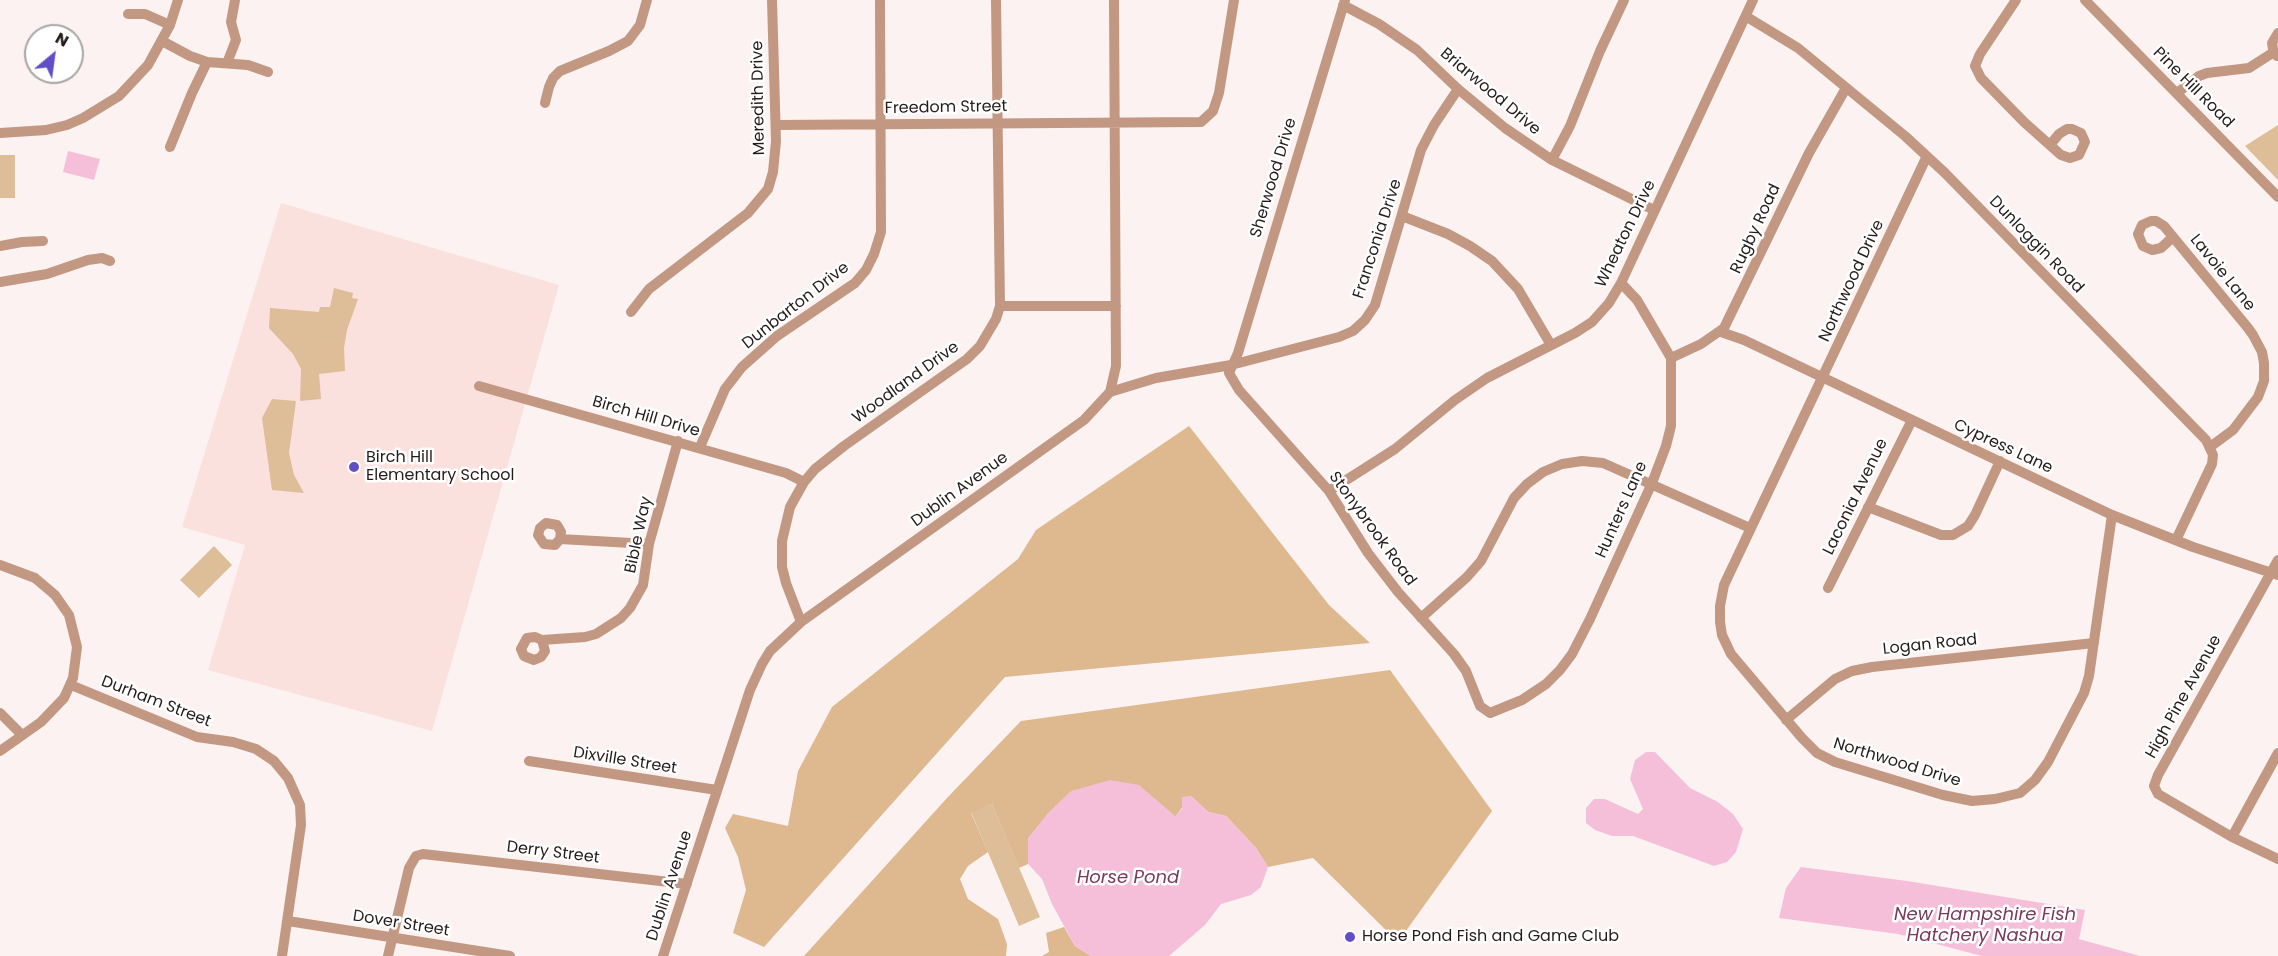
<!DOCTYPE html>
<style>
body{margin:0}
#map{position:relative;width:2278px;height:956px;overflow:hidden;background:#fcf2f1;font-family:Poppins,sans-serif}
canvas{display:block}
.north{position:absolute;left:24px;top:24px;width:60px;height:60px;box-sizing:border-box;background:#fff;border:2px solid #a8a5a4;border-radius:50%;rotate:29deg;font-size:16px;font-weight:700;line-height:24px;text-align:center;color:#251d1c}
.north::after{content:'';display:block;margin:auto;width:21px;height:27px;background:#634ec7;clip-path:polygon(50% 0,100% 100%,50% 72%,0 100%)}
</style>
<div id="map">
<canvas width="2278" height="956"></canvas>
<div class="north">N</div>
</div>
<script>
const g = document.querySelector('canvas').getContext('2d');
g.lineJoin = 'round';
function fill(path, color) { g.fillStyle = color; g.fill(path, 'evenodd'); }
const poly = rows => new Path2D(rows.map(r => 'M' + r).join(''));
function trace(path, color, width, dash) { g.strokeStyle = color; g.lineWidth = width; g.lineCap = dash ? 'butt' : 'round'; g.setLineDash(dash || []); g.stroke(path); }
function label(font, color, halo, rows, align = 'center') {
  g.font = font + ' Poppins,sans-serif'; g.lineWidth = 5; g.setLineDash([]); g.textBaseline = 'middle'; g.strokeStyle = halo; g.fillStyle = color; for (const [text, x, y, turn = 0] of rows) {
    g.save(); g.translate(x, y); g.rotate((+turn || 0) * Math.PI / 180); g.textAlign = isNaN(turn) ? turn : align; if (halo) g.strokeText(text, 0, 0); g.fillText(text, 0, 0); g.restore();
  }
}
fill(poly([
 [281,203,559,285,432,731,208,670,245,545,182,527]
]), '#fbe1dd');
fill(poly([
 [2278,125,2278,180,2245,146],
 [0,155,15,155,15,198,0,198],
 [334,288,353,293,352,298,358,299,347,330,344,348,345,371,319,374,321,399,300,401,301,369,293,354,269,328,270,308,319,312,320,307,330,307],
 [272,399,296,401,289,453,294,475,304,493,272,490,262,418],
 [214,546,232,565,199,598,180,580],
 [992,804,1040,917,1019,926,971,812]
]), '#debd99');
fill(poly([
 [1189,426,1329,605,1370,643,1005,677,764,947,733,933,746,890,738,857,725,828,733,814,788,826,798,771,832,707,1018,559,1036,530],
 [1390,670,1492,811,1398,942,1313,858,1268,867,1256,848,1226,816,1208,812,1191,796,1175,817,1159,803,1028,838,1028,864,1019,868,992,804,971,813,988,852,968,866,960,879,968,899,998,919,1007,944,1006,956,804,956,947,798,1021,721],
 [1064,927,1075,946,1091,956,1042,956,1049,952,1046,933]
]), '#deb88e');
fill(poly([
 [68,151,100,159,94,180,63,172],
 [1646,752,1655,752,1690,788,1718,802,1733,814,1743,829,1736,852,1727,862,1714,866,1633,836,1612,836,1595,830,1586,823,1586,808,1594,799,1605,799,1638,814,1643,809,1630,779,1635,760],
 [1110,780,1139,785,1175,816,1182,809,1182,797,1191,796,1208,812,1226,816,1256,848,1268,867,1261,887,1251,895,1221,904,1205,925,1169,956,1091,956,1075,946,1052,904,1042,879,1028,864,1028,838,1048,813,1071,791],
 [1801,867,1907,881,2085,910,2079,939,2140,956,1982,956,1898,934,1779,918,1786,888]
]), '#f5bfda');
trace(poly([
 [1345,0,1238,353,1229,373,1239,390,1329,491,1368,553,1398,592,1454,654,1466,671,1480,706,1490,713,1522,700,1546,684,1560,670,1572,654,1590,619,1652,483,1666,446,1671,426,1671,358,1637,300,1621,283],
 [2016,0,1980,54,1975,66,1981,78,2024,122,2061,155,2070,158,2079,155,2085,142,2081,133,2072,129,2067,129,2059,134,2050,145],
 [2085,0,2278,197],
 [1343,5,1379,24,1417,50,1458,89,1505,128,1552,160,1654,210],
 [128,14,145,14,170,25],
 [1747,17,1798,48,1905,136,1945,173,2206,440,2213,455,2212,464,2176,540],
 [162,41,190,56,207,62,248,65,268,72],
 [2277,56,2273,49,2272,43,2278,33],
 [227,63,236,40,231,22,235,0],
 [2177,93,2199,76,2207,73,2249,68,2274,52],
 [545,103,549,87,553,78,560,71,609,51,628,41,640,25,647,0],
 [776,125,1201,122,1213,111,1219,93,1234,0],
 [0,133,46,130,67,125,83,118,119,96,148,65,170,25,178,0],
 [170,147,192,93,207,62],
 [1927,156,1724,585,1720,606,1720,622,1722,635,1731,654,1802,738,1817,753,1835,762,1943,795,1972,801,1995,799,2020,793,2035,780,2048,762,2084,693,2089,676,2112,515],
 [1552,160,1570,126,1600,51,1624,0],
 [1402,216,1448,234,1470,246,1492,261,1518,289,1551,345],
 [2173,237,2161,248,2152,250,2143,246,2138,234,2142,225,2151,221,2156,221,2164,226,2248,328,2253,335,2262,352,2264,363,2264,381,2258,397,2233,430,2210,447],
 [0,246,22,242,43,241],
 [0,282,47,274,88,260,102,258,110,261],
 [1000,306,1116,306],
 [631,312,649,289,748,213,768,189,773,172,776,141,772,0],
 [1721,332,1744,340,2112,515,2193,547,2278,575],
 [1671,358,1701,344,1724,328,1809,153,1846,88],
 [479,386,786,473,804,482],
 [1110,392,1156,378,1231,365,1339,337,1353,331,1365,320,1375,305,1421,150,1434,125,1458,89],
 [700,447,725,389,742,367,777,336,855,283,866,270,874,254,881,232,880,0],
 [1329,491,1395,449,1455,400,1487,378,1575,333,1592,322,1609,303,1621,283,1753,0],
 [1868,507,1941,535,1953,535,1968,526,1975,515,2000,461],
 [560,539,555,545,544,544,538,535,540,528,546,523,557,525,561,532,560,539,649,544],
 [2278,560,2158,775,2154,786,2158,794,2232,837,2278,859],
 [0,565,35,578,55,595,69,615,77,647,73,678,64,698,41,722,0,751],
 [1828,588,1912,420],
 [1421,618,1467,577,1481,561,1514,498,1527,484,1543,472,1562,464,1582,461,1603,463,1750,528],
 [801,622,786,583,782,567,782,541,790,507,804,482,815,469,844,446,967,359,980,346,996,319,1000,306,996,0],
 [542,640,545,651,541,657,534,660,524,656,521,649,527,638,535,637,542,640,585,637,596,634,621,618,630,608,643,585,649,544,678,441],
 [71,685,197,737,233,742,256,749,274,761,288,778,300,805,301,825,282,956],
 [0,713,22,735],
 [1786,720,1835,679,1852,671,1872,667,2094,643],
 [529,761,717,790],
 [2232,837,2278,753],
 [288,921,510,956],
 [388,956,409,868,416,856,423,854,687,884],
 [663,956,750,690,762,664,770,651,801,622,1084,420,1110,392,1116,366,1114,0]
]), '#c29882', 10);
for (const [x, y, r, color] of [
 [354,467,6,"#634ec7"],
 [1350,937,6,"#634ec7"]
]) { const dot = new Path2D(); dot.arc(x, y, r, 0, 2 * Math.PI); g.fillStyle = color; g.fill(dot); trace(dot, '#fff', 2); }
label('16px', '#251d1c', '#fff', [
 ["Pine Hill Road",2193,88,45],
 ["Briarwood Drive",1490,92,40],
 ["Meredith Drive",759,98,-91],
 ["Freedom Street",946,108,-1],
 ["Sherwood Drive",1274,178,-73],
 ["Rugby Road",1756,229,-65],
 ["Wheaton Drive",1626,234,-64],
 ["Franconia Drive",1378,239,-72],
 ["Dunloggin Road",2036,245,46],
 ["Lavoie Lane",2222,273,51],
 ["Northwood Drive",1852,281,-65],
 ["Dunbarton Drive",796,306,-38],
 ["Woodland Drive",906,383,-36],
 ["Birch Hill Drive",646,417,16],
 ["Cypress Lane",2003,447,25],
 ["Dublin Avenue",960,490,-36],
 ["Laconia Avenue",1856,497,-64],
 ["Hunters Lane",1622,510,-66],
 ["Stonybrook Road",1372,529,54],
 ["Bible Way",639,535,-78],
 ["Logan Road",1930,645,-6],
 ["High Pine Avenue",2184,697,-61],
 ["Durham Street",156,702,21],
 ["Dixville Street",625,761,9],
 ["Northwood Drive",1897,763,17],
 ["Derry Street",553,853,7],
 ["Dublin Avenue",670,886,-72],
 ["Dover Street",401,924,9]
]);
label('16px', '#251d1c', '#fff', [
 ["Birch Hill",366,458],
 ["Elementary School",366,476],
 ["Horse Pond Fish and Game Club",1362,937]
], 'left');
label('italic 18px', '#7a395d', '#fff', [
 ["Horse Pond",1128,878],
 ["New Hampshire Fish",1985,915],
 ["Hatchery Nashua",1985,936]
]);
</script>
